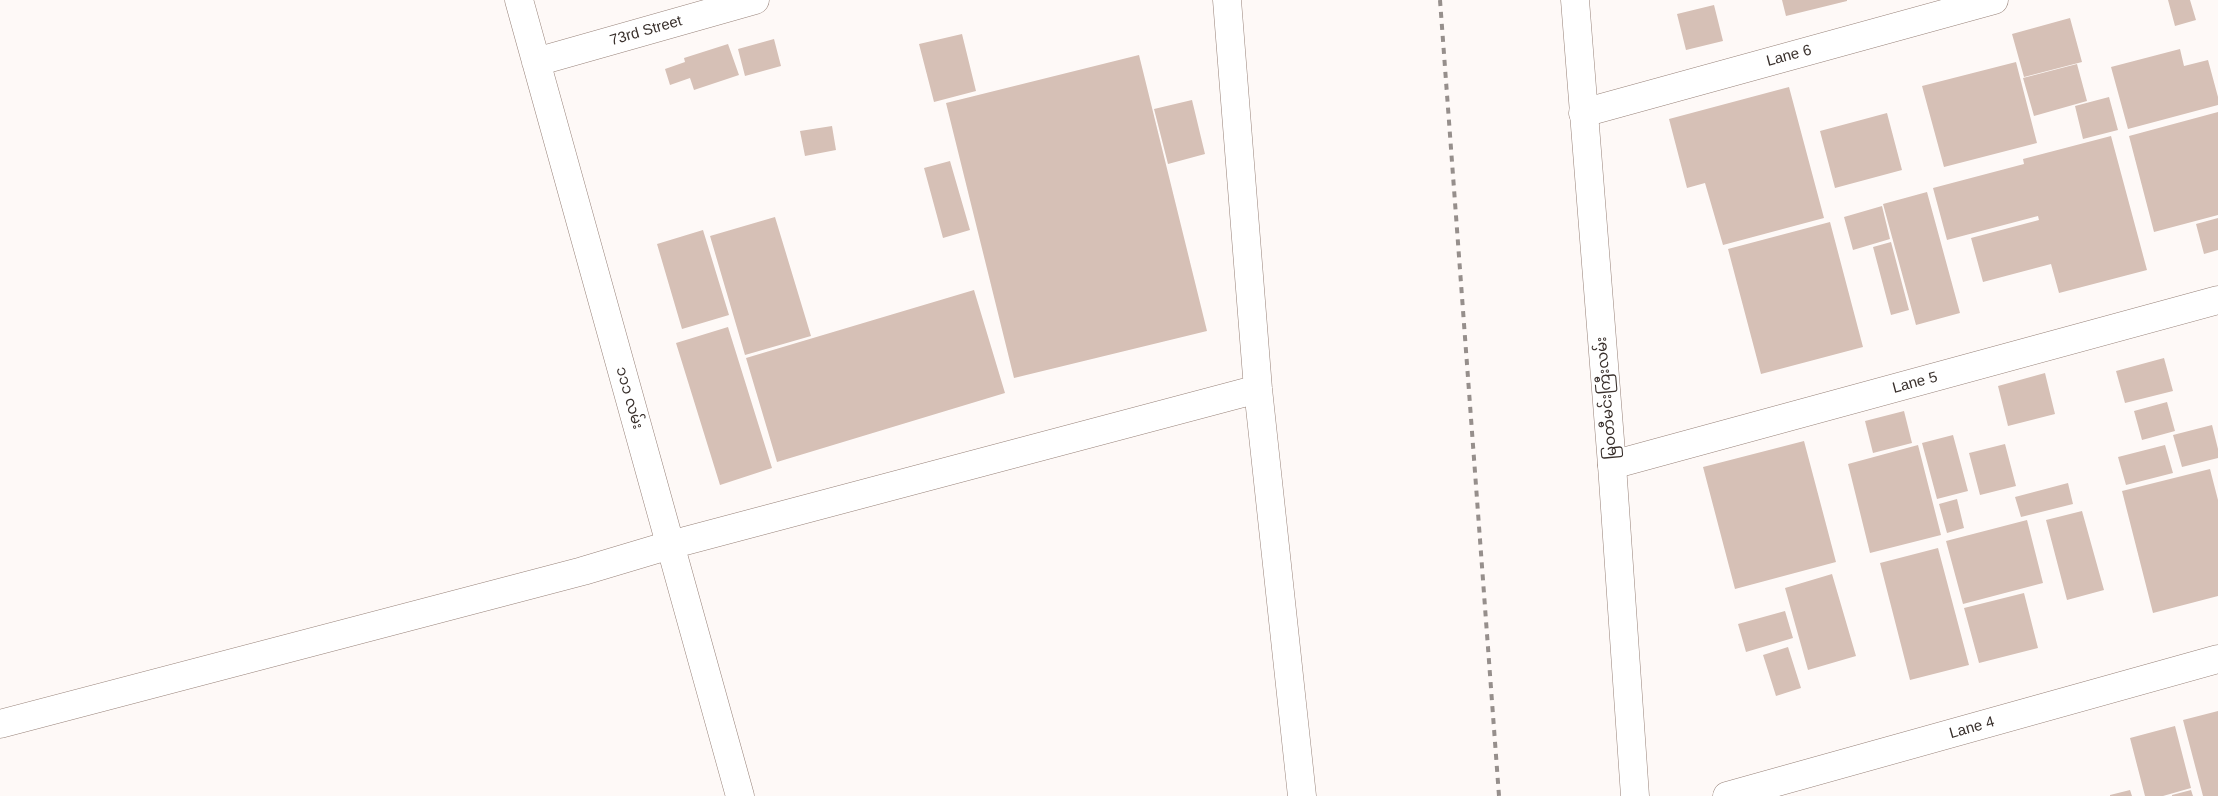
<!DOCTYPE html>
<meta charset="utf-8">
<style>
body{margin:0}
canvas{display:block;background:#fef9f7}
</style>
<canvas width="2218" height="796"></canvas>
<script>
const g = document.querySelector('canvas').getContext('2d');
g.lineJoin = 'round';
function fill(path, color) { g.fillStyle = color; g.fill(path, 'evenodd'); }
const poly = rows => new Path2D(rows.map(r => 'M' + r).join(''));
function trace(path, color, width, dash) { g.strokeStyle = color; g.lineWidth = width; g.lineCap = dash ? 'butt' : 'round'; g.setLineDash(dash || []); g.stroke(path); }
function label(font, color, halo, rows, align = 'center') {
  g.font = font + ' Helvetica,"Noto Sans Myanmar",sans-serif'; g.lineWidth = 4; g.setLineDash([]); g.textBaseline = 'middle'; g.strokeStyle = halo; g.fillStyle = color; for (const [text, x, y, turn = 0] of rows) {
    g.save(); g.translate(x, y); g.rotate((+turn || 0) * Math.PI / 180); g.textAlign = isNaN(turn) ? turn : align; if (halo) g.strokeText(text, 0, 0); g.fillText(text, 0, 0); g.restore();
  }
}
fill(poly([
 [1782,0,1847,0,1847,1,1786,16],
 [2168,0,2190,0,2196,20,2175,26],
 [1714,5,1723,41,1686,50,1677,14],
 [2070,18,2082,62,2024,77,2012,34],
 [962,34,976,91,934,102,919,44],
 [774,39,781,66,745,76,738,49],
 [728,44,739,75,694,90,690,78,670,85,665,69,685,62,684,58],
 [2180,49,2184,66,2208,60,2218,97,2218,105,2128,129,2111,67],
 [1139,55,1207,331,1014,378,946,103],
 [2016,62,2037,143,1944,167,1922,86],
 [2077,64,2087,101,2034,116,2023,78],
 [1789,87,1824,218,1723,245,1705,183,1687,188,1669,119],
 [2109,97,2118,130,2083,139,2075,106],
 [1192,100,1205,154,1168,164,1154,109],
 [2218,112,2218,215,2154,232,2129,136],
 [1887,113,1902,170,1835,188,1820,131],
 [832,126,836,150,805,156,800,131],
 [2111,136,2147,270,2059,293,2051,264,1983,282,1971,238,2039,220,2038,216,1947,240,1933,188,2024,164,2023,159],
 [950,161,970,230,943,238,924,168],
 [1927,192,1960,313,1916,325,1883,204],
 [1882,206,1890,239,1853,250,1844,217],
 [775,217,811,336,745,355,710,236],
 [2218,218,2218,250,2204,254,2196,224],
 [1830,222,1863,347,1761,374,1728,249],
 [703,230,729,315,682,329,657,244],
 [1891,242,1909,310,1891,315,1873,247],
 [974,290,1005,393,777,462,746,358],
 [728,327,772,468,720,485,676,343],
 [2164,358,2173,391,2125,403,2116,371],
 [2045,373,2055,414,2008,426,1998,386],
 [2167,402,2175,431,2142,440,2134,411],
 [1904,411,1912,443,1873,453,1865,421],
 [2212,425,2218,449,2218,458,2182,467,2173,435],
 [1953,435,1968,491,1937,499,1922,443],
 [1804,441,1836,562,1735,589,1703,467],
 [2005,444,2016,486,1980,495,1969,453],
 [1918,445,1941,535,1870,553,1848,464],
 [2165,445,2173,473,2126,485,2118,457],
 [2210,469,2218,500,2218,596,2153,613,2122,491],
 [2068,483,2073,504,2021,517,2015,497],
 [1957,499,1964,528,1947,533,1939,504],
 [2082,511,2104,590,2067,600,2046,520],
 [2027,520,2043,583,1963,604,1946,541],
 [1938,548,1969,665,1910,680,1880,563],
 [1832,574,1856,656,1808,670,1785,588],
 [2024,593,2038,648,1979,663,1964,608],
 [1785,611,1793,638,1746,652,1738,624],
 [1788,647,1801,688,1776,696,1763,655],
 [2218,711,2218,796,2203,796,2183,720],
 [2175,726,2191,788,2163,796,2145,796,2130,738],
 [2130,790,2132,796,2110,796,2110,795],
 [2191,790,2193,796,2172,796,2172,795]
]), '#d6c0b6');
const minor = poly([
 [519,0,740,796],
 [1227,0,1258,389,1302,796],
 [536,62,755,0],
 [1583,113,1994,0],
 [1612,465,2218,300],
 [0,724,583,571,670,545,1258,389],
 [1727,796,2218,659]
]);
const major = poly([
 [1575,0,1612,465,1635,796]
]);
trace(minor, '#98837a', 29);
trace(major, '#98837a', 29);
trace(minor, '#fff', 28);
trace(major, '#fff', 28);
trace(poly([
 [1440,0,1499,796]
]), '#968f8c', 4, [6, 6]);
label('15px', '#39302c', '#fff', [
 ["73rd Street",646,31,-16],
 ["Lane 6",1789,56,-15],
 ["Lane 5",1915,383,-15],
 ["၁၁၁ လမ်း",629,398,74],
 ["မြဝတီမင်းကြီးလမ်း",1607,398,-95],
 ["Lane 4",1972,728,-16]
]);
</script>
